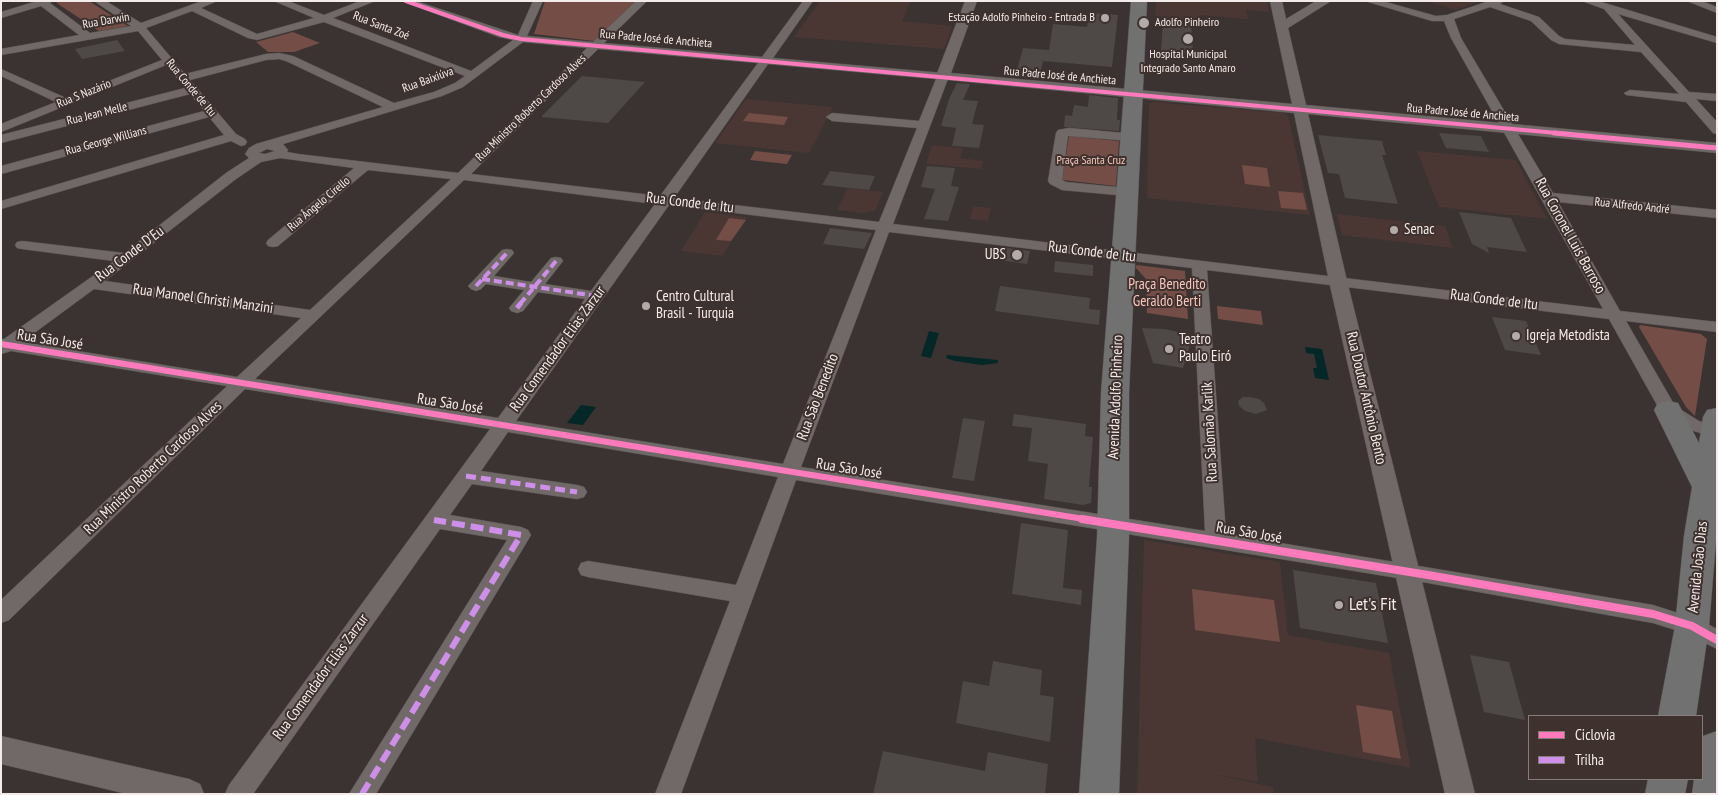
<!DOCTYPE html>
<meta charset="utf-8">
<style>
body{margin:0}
#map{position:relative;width:1718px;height:795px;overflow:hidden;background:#3a3332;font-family:"PT Sans Narrow",sans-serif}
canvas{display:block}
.frame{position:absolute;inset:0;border:2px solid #f4ecea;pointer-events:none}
.legend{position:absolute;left:1528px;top:715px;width:175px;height:65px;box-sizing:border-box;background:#3e312e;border:1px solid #877c79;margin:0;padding:6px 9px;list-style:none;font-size:15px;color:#f4ecea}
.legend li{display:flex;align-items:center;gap:10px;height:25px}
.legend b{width:25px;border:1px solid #877c79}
</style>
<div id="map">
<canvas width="1718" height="795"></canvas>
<div class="frame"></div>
<ul class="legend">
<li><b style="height:6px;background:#fd7abc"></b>Ciclovia</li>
<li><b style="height:6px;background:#ce8fe9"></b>Trilha</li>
</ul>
</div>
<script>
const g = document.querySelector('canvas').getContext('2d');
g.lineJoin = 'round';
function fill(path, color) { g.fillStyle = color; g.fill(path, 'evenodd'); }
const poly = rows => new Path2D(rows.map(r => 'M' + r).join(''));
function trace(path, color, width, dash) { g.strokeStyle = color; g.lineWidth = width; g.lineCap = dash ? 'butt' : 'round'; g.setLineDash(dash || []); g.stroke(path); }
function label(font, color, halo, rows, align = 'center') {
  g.font = font + ' "PT Sans Narrow",sans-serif'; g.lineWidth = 4; g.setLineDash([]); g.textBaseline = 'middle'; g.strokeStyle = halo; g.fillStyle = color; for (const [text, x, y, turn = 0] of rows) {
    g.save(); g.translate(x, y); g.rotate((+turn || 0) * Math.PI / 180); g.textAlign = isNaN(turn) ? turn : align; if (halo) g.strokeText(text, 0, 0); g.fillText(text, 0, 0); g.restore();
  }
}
fill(poly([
 [820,1,911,1,902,21,952,26,944,49,794,37],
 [1156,1,1267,1,1269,12,1246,10,1248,19,1199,15,1198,20,1155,16],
 [1428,1,1482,1,1455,10],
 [746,99,833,107,809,153,715,143],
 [1153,102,1283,113,1288,116,1310,215,1147,198,1149,104],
 [932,145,963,148,960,158,983,161,981,169,926,164],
 [1417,151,1516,160,1547,219,1439,207],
 [848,188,883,192,875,211,864,213,837,210],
 [973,206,991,208,988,221,970,219],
 [705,212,747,217,722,256,681,251],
 [1337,214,1445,226,1453,248,1342,235],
 [1144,540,1280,562,1288,635,1389,653,1411,768,1255,738,1258,782,1203,772,1273,787,1274,794,1137,794]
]), '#4a3734');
fill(poly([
 [59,1,89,1,128,26,99,31,61,6,56,2],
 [545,1,640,1,594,41,534,34],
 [293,32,320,43,294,52,268,52,256,42],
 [749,113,788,117,784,125,743,121],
 [1069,136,1119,141,1116,186,1062,180],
 [755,151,792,155,787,164,750,160],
 [1242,165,1267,168,1270,187,1245,184],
 [1278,191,1303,193,1307,210,1281,208],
 [729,218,746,220,731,241,716,240],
 [1137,265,1185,271,1188,319,1147,313,1146,279,1135,267],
 [1217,306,1261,311,1263,325,1218,319],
 [1640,325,1701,334,1707,339,1695,416,1686,407,1639,327],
 [1192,589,1274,600,1280,642,1195,630],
 [1356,705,1392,711,1401,759,1363,752]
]), '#734d46');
fill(poly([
 [929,331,939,333,931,358,921,356],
 [1305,347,1322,349,1329,380,1315,378,1313,368,1317,368,1314,354,1306,353],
 [947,355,998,360,998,363,982,365,955,361,946,358],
 [581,405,596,407,583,425,567,423]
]), '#052727');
fill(poly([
 [1090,13,1118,15,1112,67,1043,61,1039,79,1015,77,1023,48,1049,50,1053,24,1087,27],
 [1163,21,1191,23,1193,55,1161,52],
 [117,40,125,51,82,59,75,49],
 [582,76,645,82,608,123,541,117],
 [957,83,970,84,963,100,978,101,972,124,984,125,979,148,952,146,956,128,941,126,949,99],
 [1089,95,1118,98,1117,120,1120,120,1119,131,1064,127,1065,115,1072,116,1074,105,1088,107],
 [1439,133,1481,136,1489,152,1446,148],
 [1318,135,1382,141,1386,155,1382,155,1398,204,1345,198,1339,174,1328,173],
 [927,166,955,168,951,186,959,187,948,221,924,219,935,189,921,187],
 [830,171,875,176,869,190,822,185],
 [1459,212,1511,218,1527,252,1487,247,1489,253,1472,244],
 [830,228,872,233,864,249,823,244],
 [1007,248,1030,251,1027,264,1005,261],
 [1055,261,1093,265,1093,276,1054,272],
 [1000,286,1090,298,1089,309,1100,310,1099,325,995,311],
 [1492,317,1526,321,1541,355,1505,350],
 [1142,328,1164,329,1193,335,1183,368,1153,363],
 [1243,397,1250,397,1259,399,1264,403,1267,410,1256,414,1245,411,1239,406,1238,401],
 [1014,414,1086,424,1085,436,1093,437,1089,487,1092,487,1091,503,1083,505,1044,499,1048,464,1028,461,1032,428,1012,426],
 [963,418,985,421,974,481,952,478],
 [1021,523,1068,530,1063,588,1082,590,1081,605,1012,594],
 [1293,570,1376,583,1388,643,1300,628],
 [1470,655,1509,662,1525,720,1484,712],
 [993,661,1042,670,1040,695,1054,697,1050,742,956,723,963,681,989,686],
 [883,751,985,771,988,752,1048,764,1045,794,873,794]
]), '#4e4847');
const minor = poly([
 [37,1,53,1,50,3,90,33,131,26,94,1,106,1,141,23,202,1,217,1,201,8,257,34,314,18,274,1,288,1,324,15,360,1,375,1,333,18,471,71,513,40,499,37,401,1,416,1,518,35,533,1,543,1,527,36,593,42,636,1,647,1,604,43,762,57,803,1,813,1,773,58,943,73,949,76,893,224,1603,309,1451,38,1444,21,1432,21,1365,1,1382,1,1436,16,1447,15,1489,1,1504,1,1500,4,1539,17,1559,36,1565,39,1635,45,1604,9,1582,1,1598,1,1717,37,1717,43,1618,14,1689,92,1717,94,1717,101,1696,99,1717,122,1717,134,1713,133,1686,102,1626,95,1624,93,1630,90,1679,94,1641,52,1559,44,1551,40,1531,21,1490,7,1454,19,1461,38,1553,193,1717,210,1717,218,1558,202,1620,311,1717,322,1717,332,1626,321,1675,406,1699,421,1717,426,1717,438,1687,429,1662,414,1609,319,1207,270,1226,534,1653,605,1700,620,1717,629,1717,649,1685,633,1653,623,1428,583,796,480,681,794,655,794,730,601,588,577,581,575,578,569,581,563,588,561,736,585,778,477,508,432,481,471,577,485,584,487,587,492,584,497,577,499,472,484,450,515,521,527,528,530,531,535,376,794,349,794,507,540,440,529,253,794,225,794,229,785,490,429,245,389,9,620,1,623,1,600,227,386,11,351,1,354,1,339,4,339,114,261,22,249,17,248,15,245,17,242,22,241,124,253,226,173,249,158,245,154,249,148,256,144,383,107,286,61,279,59,266,60,190,80,236,134,245,139,247,142,245,145,241,146,231,141,1,209,1,201,224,135,209,117,1,174,1,166,204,111,190,94,1,143,1,135,185,88,166,65,1,132,1,124,56,102,1,76,1,69,66,98,162,60,138,31,1,55,1,49,79,35,41,6,1,18,1,12,37,1],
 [192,11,248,38,257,40,324,22,465,76,455,83,434,92,394,103,293,56,279,53,266,54,185,74,146,28,192,11],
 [523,42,587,48,458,173,298,154,287,152,288,150,283,144,442,96,463,87,523,42],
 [598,49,758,63,660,196,471,174,598,49],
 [768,64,936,79,919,121,832,113,826,117,832,121,917,128,879,222,674,198,768,64],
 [267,149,275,151,265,154,259,153,267,149],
 [280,158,354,168,268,240,266,243,268,246,273,247,278,246,368,170,451,179,310,310,105,281,236,179,261,162,280,158],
 [464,180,655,204,591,291,545,284,563,261,561,258,556,257,551,258,531,282,494,276,514,253,512,250,507,249,502,250,471,283,468,286,471,289,476,291,481,289,486,284,524,290,509,308,511,311,517,313,523,311,538,292,585,299,498,418,255,379,464,180],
 [669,205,876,230,783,464,516,421,669,205],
 [889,232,1192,268,1205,531,801,467,889,232],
 [94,289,301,318,237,377,22,342,94,289],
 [1687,1,1702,1,1717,7,1717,13,1687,1],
 [1069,128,1135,134,1137,137,1135,140,1131,141,1068,136,1062,180,1066,182,1127,188,1132,189,1134,192,1132,195,1127,196,1062,190,1050,184,1048,181,1056,133,1058,130,1069,128]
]);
const tertiary = poly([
 [965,1,977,1,951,73,1292,104,1270,1,1282,1,1286,19,1316,1,1331,1,1288,28,1306,105,1717,143,1717,153,1308,114,1347,281,1475,794,1445,794,1329,281,1294,113,938,79,936,76,965,1],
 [1,736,189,779,200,784,204,794,127,794,1,764,1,736]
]);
const primary = poly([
 [1131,1,1147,1,1129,393,1129,538,1119,794,1079,794,1097,538,1101,393,1131,1],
 [1668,401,1678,403,1699,443,1703,417,1707,410,1717,408,1717,529,1709,626,1696,716,1658,716,1675,626,1684,536,1692,487,1654,410,1658,403,1668,401],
 [1717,731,1717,794,1692,794,1694,779,1702,779,1702,739,1703,736,1717,731],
 [1648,779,1688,779,1685,794,1645,794,1648,779]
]);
trace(minor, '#585251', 1);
trace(tertiary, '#585251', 1);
trace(primary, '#585251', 1);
fill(minor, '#706968');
fill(tertiary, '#706968');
fill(primary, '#707170');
trace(poly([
 [482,279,596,296],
 [476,286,507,253],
 [520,304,556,261]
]), '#ce8fe9', 4, [8, 4]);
trace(poly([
 [517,308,521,303],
 [466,476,577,492]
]), '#ce8fe9', 5, [10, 5]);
trace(poly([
 [362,794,521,535,434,520]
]), '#ce8fe9', 6, [13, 6]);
trace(poly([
 [406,1,503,35,521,39,1568,134]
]), '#fd7abc', 4);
trace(poly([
 [1554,133,1717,148]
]), '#fd7abc', 5);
trace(poly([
 [1,344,1090,520]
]), '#fd7abc', 6);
trace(poly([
 [1082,519,1428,575,1653,614,1692,626,1717,640]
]), '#fd7abc', 8);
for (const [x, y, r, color] of [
 [1105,18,5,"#b3abaa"],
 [1144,23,6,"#b3abaa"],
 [1188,39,6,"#b3abaa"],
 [1394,230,5,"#b3abaa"],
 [1017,255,6,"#b3abaa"],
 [646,306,5,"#b3abaa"],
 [1516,336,5,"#b3abaa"],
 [1169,349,5,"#b3abaa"],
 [1339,605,5,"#b3abaa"]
]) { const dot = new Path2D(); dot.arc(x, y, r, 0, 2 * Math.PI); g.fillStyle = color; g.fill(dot); trace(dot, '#3e312e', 2); }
label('12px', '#f4ecea', '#3e312e', [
 ["Estação Adolfo Pinheiro - Entrada B",1095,18],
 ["Adolfo Pinheiro",1155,23,"left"],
 ["Hospital Municipal",1188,55,"center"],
 ["Integrado Santo Amaro",1188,69,"center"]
], 'right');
label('12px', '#f4ecea', '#3e312e', [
 ["Rua Darwin",106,21,-10],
 ["Rua Santa Zoé",381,26,21],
 ["Rua Padre José de Anchieta",656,39,5],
 ["Rua Padre José de Anchieta",1060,76,5],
 ["Rua Baixiúva",428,80,-20],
 ["Rua Conde de Itu",191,88,50],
 ["Rua S Nazário",84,94,-22],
 ["Rua Ministro Roberto Cardoso Alves",531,108,-44],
 ["Rua Padre José de Anchieta",1463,113,5],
 ["Rua Jean Melle",97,114,-14],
 ["Rua George Willians",106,141,-15],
 ["Rua Ângelo Cirello",319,204,-40],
 ["Rua Alfredo André",1632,206,6]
]);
label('12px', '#fbc8be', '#3e312e', [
 ["Praça Santa Cruz",1091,161]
]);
label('15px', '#f4ecea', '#3e312e', [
 ["Rua Conde de Itu",690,203,7],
 ["Rua Coronel Luís Barroso",1570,236,61],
 ["Rua Conde de Itu",1092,252,7],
 ["Rua Conde D'Eu",130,254,-37],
 ["Rua Manoel Christi Manzini",203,299,8],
 ["Rua Conde de Itu",1494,300,7],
 ["Rua São José",50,340,9],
 ["Rua Comendador Elias Zarzur",558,349,-54],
 ["Rua São Benedito",818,397,-69],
 ["Avenida Adolfo Pinheiro",1116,397,-88],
 ["Rua Doutor Antônio Bento",1366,398,77],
 ["Rua São José",450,404,9],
 ["Rua Salomão Karlik",1210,432,-93],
 ["Rua Ministro Roberto Cardoso Alves",153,468,-44],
 ["Rua São José",849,469,9],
 ["Rua São José",1249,533,10],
 ["Avenida João Dias",1698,567,-84],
 ["Rua Comendador Elias Zarzur",321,677,-54]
]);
label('15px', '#f4ecea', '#3e312e', [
 ["Senac",1404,230],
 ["UBS",1006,255,"right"],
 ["Centro Cultural",656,297],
 ["Brasil - Turquia",656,314],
 ["Igreja Metodista",1526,336],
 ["Teatro",1179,340],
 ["Paulo Eiró",1179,357]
], 'left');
label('15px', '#fbc8be', '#3e312e', [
 ["Praça Benedito",1167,285],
 ["Geraldo Berti",1167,302]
]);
label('18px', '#f4ecea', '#3e312e', [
 ["Let's Fit",1349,605]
], 'left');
</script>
